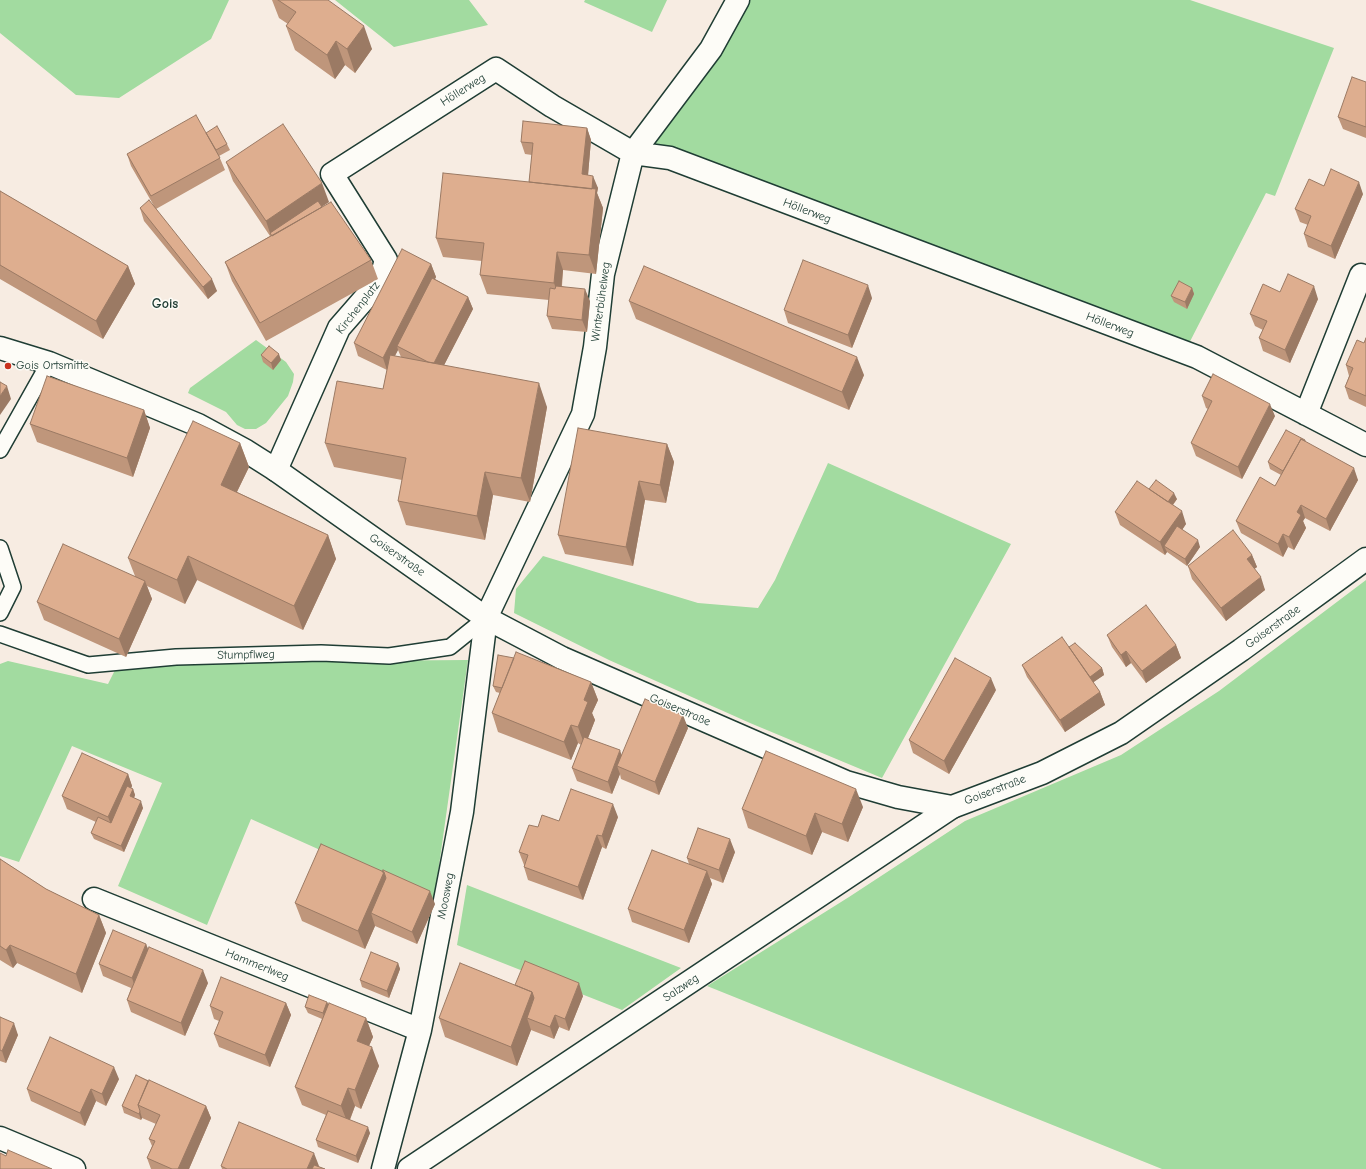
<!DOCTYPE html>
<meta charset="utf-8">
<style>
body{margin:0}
canvas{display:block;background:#f7ece2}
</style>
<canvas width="1366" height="1169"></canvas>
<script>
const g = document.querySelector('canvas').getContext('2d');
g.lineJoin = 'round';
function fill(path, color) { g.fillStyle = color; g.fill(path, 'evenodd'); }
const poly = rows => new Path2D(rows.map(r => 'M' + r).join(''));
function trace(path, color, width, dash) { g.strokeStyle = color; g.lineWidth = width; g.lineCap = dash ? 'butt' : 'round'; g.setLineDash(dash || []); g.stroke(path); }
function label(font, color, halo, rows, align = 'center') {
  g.font = font + ' "Comic Neue",sans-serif'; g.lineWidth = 3; g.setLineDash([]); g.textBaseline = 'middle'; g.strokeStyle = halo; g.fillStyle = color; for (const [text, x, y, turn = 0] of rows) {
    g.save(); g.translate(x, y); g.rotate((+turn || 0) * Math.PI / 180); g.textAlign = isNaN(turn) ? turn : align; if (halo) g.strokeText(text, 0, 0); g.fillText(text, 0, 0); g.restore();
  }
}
fill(poly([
 [0,0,229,0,211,39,119,98,76,95,0,33],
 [335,0,469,0,488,25,394,47],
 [585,0,667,0,652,32,584,2],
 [743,0,1190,0,1334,48,1275,196,1266,193,1180,361,932,250,654,144,664,125,689,98],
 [256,340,286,362,294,374,293,382,288,396,266,423,256,429,245,429,237,425,226,412,188,393,190,388],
 [828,463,1011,544,882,778,750,723,609,660,514,613,516,589,543,556,698,603,758,608,775,580],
 [1366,580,1366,1169,1162,1169,707,986,849,897,965,821,1121,755,1219,691],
 [468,660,434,901,251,819,207,925,118,886,162,783,72,746,19,862,0,856,0,664,8,661,108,684,116,668,200,662],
 [467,885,681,968,622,1010,457,945]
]), '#a2dba0');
const lane = poly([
 [0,450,49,363],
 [0,548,13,587,0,613],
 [0,634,88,665,176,657,321,653,389,656,450,647,486,618]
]);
const street = poly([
 [1306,414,1361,275],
 [276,470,339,328,380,281,386,260,332,174,496,69,552,106,633,153,670,158,1197,357,1366,445],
 [94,899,420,1030],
 [0,1138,74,1169],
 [383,1169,420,1030,462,812,486,618,583,414,595,347,603,274,633,153,711,49,738,0],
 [409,1169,952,807]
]);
const secondary = poly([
 [0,348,49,363,198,425,246,451,276,470,486,618,562,658,846,782,898,797,952,807,1042,773,1121,733,1241,650,1366,559]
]);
trace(lane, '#1f3d34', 18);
trace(street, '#1f3d34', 25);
trace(secondary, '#1f3d34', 25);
trace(lane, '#fdfcf7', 15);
trace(street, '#fdfcf7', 22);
trace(secondary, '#fdfcf7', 22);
fill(poly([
 [272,0,328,0,372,49,355,73,345,65,335,79,295,50,286,26,288,24,279,18],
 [1366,82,1366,138,1343,129,1338,117],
 [587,128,591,140,588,175,598,188,597,193,603,208,596,274,563,270,562,286,590,301,587,332,552,329,547,316,549,300,487,294,480,275,482,261,443,257,436,238,529,182,532,155,525,154,521,142],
 [206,133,227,144,230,150,219,156,225,170,156,209,217,291,208,299,144,221,140,208,154,206,131,166,127,154],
 [226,162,329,202,322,206,371,260,378,279,266,341,232,281,225,262,270,236,233,181],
 [1324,186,1363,194,1335,259,1308,247,1304,234,1308,225,1300,222,1295,209],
 [0,191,128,266,135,284,103,339,0,279],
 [431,264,436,277,435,279,468,297,473,309,444,365,547,407,530,502,493,495,485,540,406,525,398,501,402,480,334,467,325,443,383,389,387,370,358,356,354,343],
 [398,350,401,357,395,356],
 [1192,288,1194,294,1187,309,1174,302,1171,296],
 [1280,292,1318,299,1290,363,1263,351,1259,338,1263,330,1255,326,1250,314],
 [872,298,852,348,788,323,784,310],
 [629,301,864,375,849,410,636,319],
 [1366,338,1366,407,1349,399,1345,387,1349,376,1346,365,1364,343],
 [261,355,281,360,273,370,263,362],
 [1202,396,1275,416,1242,479,1196,456,1191,443,1208,409,1206,408],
 [144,410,150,428,133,477,37,442,30,424],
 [1306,442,1358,480,1330,531,1305,518,1303,521,1306,528,1294,550,1288,547,1283,557,1241,533,1236,521,1275,486,1281,475,1270,469,1268,462],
 [240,443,249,467,237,492,328,535,336,559,303,630,197,580,185,604,147,586,152,599,126,657,44,620,37,602,135,576,128,558],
 [667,444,674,462,666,503,645,500,633,566,565,554,558,535],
 [1149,489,1177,499,1173,505,1186,524,1182,530,1200,547,1187,566,1167,552,1165,555,1120,525,1115,512],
 [1252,555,1257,567,1254,569,1265,590,1226,621,1192,579,1188,566],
 [1107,635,1176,645,1181,658,1146,683,1131,663,1126,667,1112,647],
 [1069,647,1102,668,1104,675,1093,682,1100,692,1105,705,1065,732,1027,677,1022,665],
 [591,682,598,700,592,713,595,720,588,738,621,755,688,728,659,795,621,779,620,774,612,794,577,781,572,768,581,745,578,743,571,760,498,732,492,713,500,693,496,692,493,686],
 [996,690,949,774,913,753,909,740],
 [128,774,132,786,131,788,133,789,135,795,134,798,143,808,124,852,94,839,91,833,96,822,67,809,62,796],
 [863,807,848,842,822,832,812,855,748,828,742,809],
 [618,817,606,849,602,847,583,900,528,880,524,867,524,865,519,852,538,827,559,821],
 [735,852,723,883,710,878,712,884,689,943,632,922,628,909,689,864,687,858],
 [0,859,46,889,99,915,106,933,82,993,17,963,13,968,0,960],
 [382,872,435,904,417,944,375,926,365,949,302,921,295,903],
 [146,944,148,949,208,983,185,1036,131,1012,127,1000,131,988,103,976,99,964],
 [398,963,400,969,389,998,362,987,360,980],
 [515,985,583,996,569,1031,559,1027,554,1039,531,1030,517,1066,445,1037,439,1018],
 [327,1002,328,1004,366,1018,373,1037,369,1046,379,1066,361,1109,355,1106,350,1120,370,1133,358,1163,318,1147,316,1140,326,1115,302,1105,295,1087,322,1019,308,1013,305,1007],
 [286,1003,291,1015,270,1067,219,1047,214,1034,219,1021,214,1019,210,1006],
 [0,1017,18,1035,6,1063,0,1061],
 [136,1075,206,1106,211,1118,189,1169,151,1169,147,1158,152,1146,149,1139,156,1124,142,1118,141,1120,124,1113,122,1106],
 [119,1079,106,1106,96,1101,85,1126,31,1101,27,1089],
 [221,1166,319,1166,318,1166,325,1169,222,1169]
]), '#bf967b');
fill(poly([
 [364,26,372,49,355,73,347,49],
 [336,41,345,65,335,79,327,55],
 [587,128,591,140,587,187,582,174],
 [593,176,598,188,597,193,603,208,596,274,589,255,591,194],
 [1359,182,1363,194,1335,259,1331,246],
 [322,183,329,202,274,239,270,233,266,221],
 [557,252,563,270,560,301,554,283],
 [431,264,436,277,399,347,397,346,398,350,387,370,383,358],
 [128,266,135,284,103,339,96,321],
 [212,279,217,291,208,299,203,287],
 [868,285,872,298,852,348,848,335],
 [1314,286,1318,299,1290,363,1285,350],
 [1192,288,1194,294,1187,309,1185,302],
 [585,289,590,301,587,332,582,320],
 [468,297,473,309,438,377,433,365],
 [279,354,281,360,273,370,271,363],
 [857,357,864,375,849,410,842,392],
 [539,383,547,407,530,502,521,478],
 [7,386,11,399,0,415,0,396],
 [1270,404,1275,416,1242,479,1238,467],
 [144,410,150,428,133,477,127,458],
 [240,443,249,467,229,508,221,485],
 [667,444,674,462,666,503,660,485],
 [1354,468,1358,480,1330,531,1326,519],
 [485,472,493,495,485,540,477,516],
 [639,481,645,500,633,566,626,547],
 [1174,493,1177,499,1168,511,1166,505],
 [1301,505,1305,518,1303,521,1306,528,1294,550,1289,537,1297,512],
 [1182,511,1186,524,1169,549,1164,546,1167,552,1165,555,1160,542],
 [1283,534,1288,547,1283,557,1278,544],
 [328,535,336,559,303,630,294,606],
 [1198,540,1200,547,1187,566,1185,559],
 [1252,555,1257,567,1251,572,1247,559],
 [188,556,197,580,185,604,177,580],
 [1261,577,1265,590,1226,621,1221,608],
 [145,581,152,599,126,657,119,639],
 [1176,645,1181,658,1146,683,1142,671],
 [1126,651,1131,663,1126,667,1121,655],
 [1102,668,1104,675,1091,684,1088,677],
 [991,678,996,690,949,774,944,761],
 [591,682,598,700,592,713,595,720,585,746,578,727,584,700],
 [1100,692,1105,705,1065,732,1060,720],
 [683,715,688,728,659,795,655,782],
 [571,725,578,743,571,760,564,742],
 [620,750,624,763,617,766,620,774,612,794,608,782],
 [128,774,132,786,113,829,108,817],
 [133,789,135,795,132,803,130,796],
 [856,789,863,807,848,842,842,824],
 [141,801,143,808,124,852,121,846],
 [613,804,618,817,606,849,602,836],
 [815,813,822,832,812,855,806,836],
 [597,835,602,847,583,900,578,887],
 [730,839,735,852,723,883,719,870],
 [707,871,712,884,689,943,684,930],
 [384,872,390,891,371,913,375,926,365,949,358,931],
 [430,891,435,904,417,944,412,932],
 [99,915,106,933,82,993,76,974],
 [146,944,151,957,136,990,132,978],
 [10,945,17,963,13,968,6,950],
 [398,963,400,969,389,998,387,991],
 [203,970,208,983,185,1036,181,1023],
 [579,983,583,996,569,1031,565,1019],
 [532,992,539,1010,527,1018,531,1030,517,1066,511,1047],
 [327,1002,330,1008,325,1020,323,1013],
 [286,1003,291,1015,270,1067,265,1055],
 [555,1015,559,1027,554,1039,550,1027],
 [366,1018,373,1037,363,1059,357,1041],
 [14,1023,18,1035,6,1063,2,1051],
 [372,1047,379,1066,361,1109,355,1090],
 [114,1067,119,1079,106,1106,102,1094],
 [348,1088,355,1106,348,1124,341,1106],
 [91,1089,96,1101,85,1126,80,1113],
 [206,1106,211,1118,189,1169,178,1169],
 [140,1111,142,1118,141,1120,139,1114],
 [368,1127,370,1133,358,1163,356,1156],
 [314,1153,319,1166,317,1169,307,1169]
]), '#9b7a64');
const building = poly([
 [278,0,328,0,364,26,347,49,336,41,327,55,286,26,296,12,278,0],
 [1352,77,1366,82,1366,127,1338,117,1352,77],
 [196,115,220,158,151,196,127,154,196,115],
 [523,121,587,128,582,174,593,176,592,189,529,182,533,143,521,142,523,121],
 [283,124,322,183,266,221,226,162,283,124],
 [217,126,227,144,216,150,206,133,217,126],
 [1331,169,1359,182,1331,246,1304,234,1311,216,1295,209,1309,179,1324,186,1331,169],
 [443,173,596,189,589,255,557,252,554,283,480,275,484,243,436,238,443,173],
 [0,191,128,266,96,321,0,265,0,191],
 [149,200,212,279,203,287,140,208,149,200],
 [318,201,322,207,272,236,270,233,318,201],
 [331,202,371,260,260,323,225,262,331,202],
 [402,249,431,264,383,358,354,343,402,249],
 [803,260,868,285,848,335,784,310,803,260],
 [644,266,857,357,842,392,629,301,644,266],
 [1288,274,1314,286,1285,350,1259,338,1267,321,1250,314,1263,284,1280,292,1288,274],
 [432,278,468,297,434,363,428,362,397,346,432,278],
 [1179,281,1192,288,1185,302,1171,296,1179,281],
 [556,286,585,289,582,320,547,316,550,288,555,289,556,286],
 [1366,338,1366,396,1345,387,1353,368,1346,365,1357,340,1364,343,1366,338],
 [269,346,279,354,271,363,261,355,269,346],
 [390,355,539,383,521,478,485,472,477,516,398,501,406,458,325,443,337,381,383,389,390,355],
 [1213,374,1270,404,1238,467,1191,443,1212,401,1202,396,1213,374],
 [47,376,144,410,127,458,30,424,47,376],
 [0,382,7,386,0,396,0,382],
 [193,421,240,443,221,485,328,535,294,606,188,556,177,580,128,558,193,421],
 [578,428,667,444,660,485,639,481,626,547,558,535,578,428],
 [1286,430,1305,440,1305,441,1301,439,1283,471,1268,462,1286,430],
 [1301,439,1354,468,1326,519,1301,505,1297,512,1301,515,1289,537,1283,534,1278,544,1236,521,1260,477,1275,486,1301,439],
 [1156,480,1174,493,1168,502,1149,489,1156,480],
 [1137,481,1182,511,1160,542,1115,512,1137,481],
 [1177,526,1198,540,1185,559,1164,546,1177,526],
 [1233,530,1252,555,1247,559,1261,577,1221,608,1188,566,1233,530],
 [63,544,145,581,119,639,37,602,63,544],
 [1146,605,1176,645,1142,671,1126,651,1121,655,1107,635,1146,605],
 [1062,637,1100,692,1060,720,1022,665,1062,637],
 [1075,643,1102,668,1090,677,1069,647,1075,643],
 [516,652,591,682,584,700,588,702,578,727,571,725,564,742,492,713,516,652],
 [498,655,514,658,502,688,493,686,498,655],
 [955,658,991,678,944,761,909,740,955,658],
 [645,699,683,715,655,782,617,766,645,699],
 [584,737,620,750,608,782,572,768,584,737],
 [766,751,856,789,842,824,815,813,806,836,742,809,766,751],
 [82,753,128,774,108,817,62,796,82,753],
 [127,786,133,789,130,796,141,801,121,846,91,833,98,817,111,823,127,786],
 [571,789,613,804,602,836,597,835,578,887,524,867,528,855,519,852,529,825,538,827,542,815,559,821,571,789],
 [698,828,730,839,719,870,687,858,698,828],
 [321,844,384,872,358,931,295,903,321,844],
 [652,850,707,871,684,930,628,909,652,850],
 [0,859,46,889,99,915,76,974,10,945,6,950,0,946,0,859],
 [383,870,430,891,412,932,371,913,386,878,384,872,382,872,383,870],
 [113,930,146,944,132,978,99,964,113,930],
 [149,947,203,970,181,1023,127,1000,149,947],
 [371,952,398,963,387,991,360,980,371,952],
 [525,961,579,983,565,1019,555,1015,550,1027,527,1018,534,998,532,992,515,985,525,961],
 [460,963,532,992,511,1047,439,1018,460,963],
 [221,977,286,1003,265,1055,214,1034,223,1012,210,1006,221,977],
 [309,995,327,1002,323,1013,305,1007,309,995],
 [329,1003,366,1018,357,1041,372,1047,355,1090,348,1088,341,1106,295,1087,329,1003],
 [0,1017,14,1023,2,1051,0,1050,0,1017],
 [50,1037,114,1067,102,1094,91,1089,80,1113,27,1089,50,1037],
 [136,1075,148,1081,138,1105,140,1111,139,1114,122,1106,136,1075],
 [149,1080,206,1106,178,1169,172,1169,147,1158,155,1141,149,1139,160,1115,138,1105,149,1080],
 [328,1111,368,1127,356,1156,316,1140,328,1111],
 [239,1122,314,1153,307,1169,227,1169,221,1166,239,1122],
 [8,1150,52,1169,0,1169,0,1153,6,1156,8,1150],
 [314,1165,325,1169,312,1169,314,1165]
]);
fill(building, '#deae8f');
trace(building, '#9b7a64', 1);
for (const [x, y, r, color] of [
 [8,366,4,"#c8321e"]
]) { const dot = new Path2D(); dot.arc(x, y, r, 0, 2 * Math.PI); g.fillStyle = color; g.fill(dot); trace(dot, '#fdfcf7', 1.5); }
label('12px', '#1f3d34', '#fdfcf7', [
 ["Höllerweg",463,90,-32],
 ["Höllerweg",807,211,21],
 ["Winterbühelweg",601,302,-82],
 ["Kirchenplatz",358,308,-52],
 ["Höllerweg",1110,325,21],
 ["Goiserstraße",397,555,35],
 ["Goiserstraße",1273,627,-36],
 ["Stumpflweg",246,655,-1],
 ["Goiserstraße",680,710,23],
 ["Goiserstraße",995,790,-21],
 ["Moosweg",446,896,-79],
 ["Hammerlweg",257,965,22],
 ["Salzweg",681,988,-34]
]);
label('12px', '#1f3d34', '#fdfcf7', [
 ["Gois Ortsmitte",16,366]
], 'left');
label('bold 14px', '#1f3d34', '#fdfcf7', [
 ["Gois",165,304]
]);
</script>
